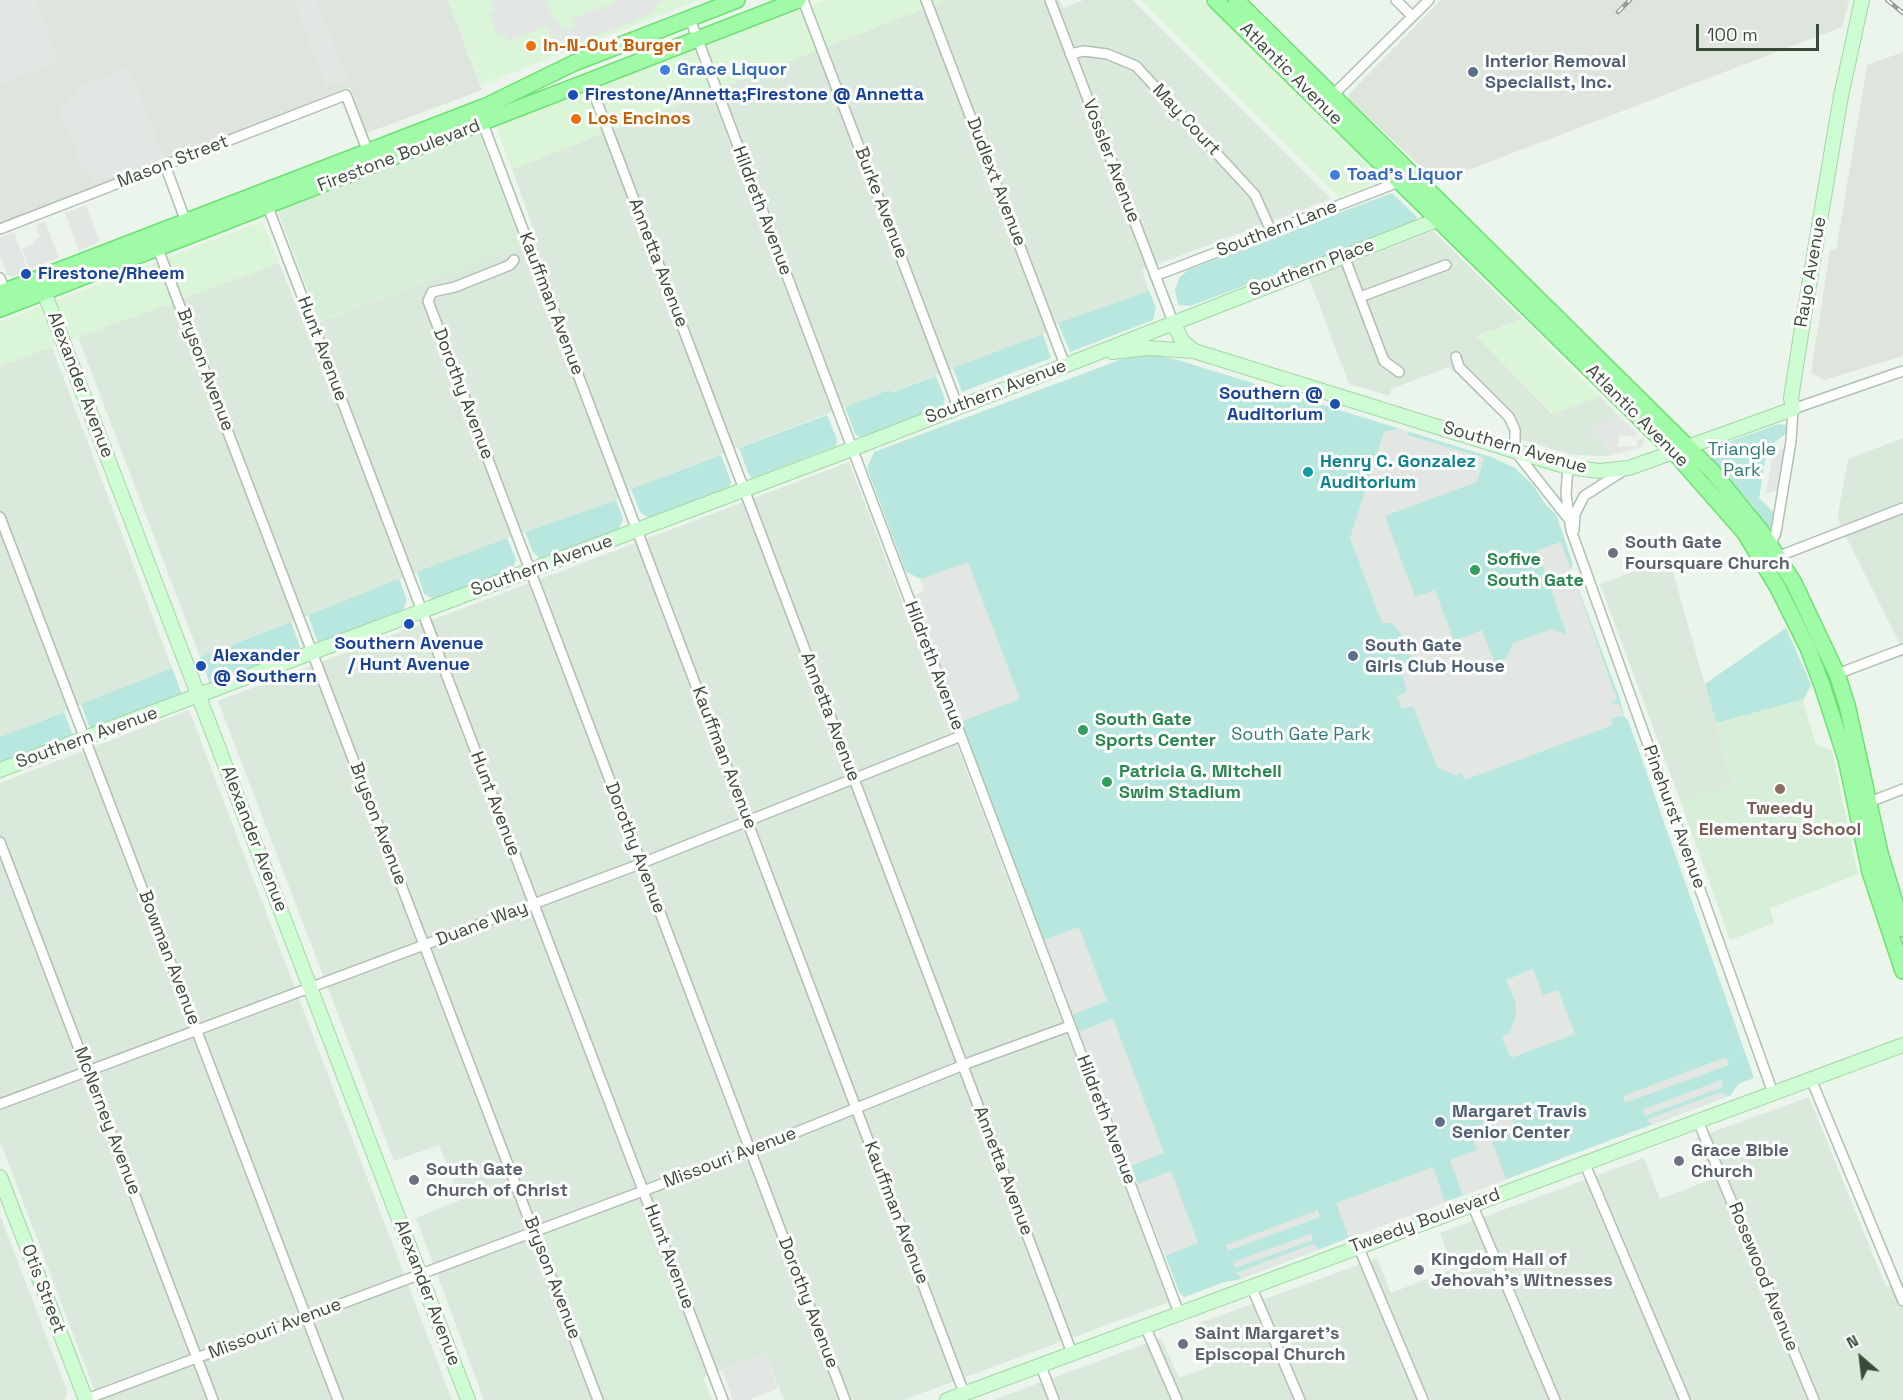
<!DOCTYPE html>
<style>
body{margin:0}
#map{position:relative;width:1903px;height:1400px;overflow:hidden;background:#ecf5ec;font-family:"Space Grotesk",sans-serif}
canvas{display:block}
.north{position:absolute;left:1831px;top:1328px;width:60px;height:60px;-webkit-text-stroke:4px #fff;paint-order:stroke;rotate:332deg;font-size:16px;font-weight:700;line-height:24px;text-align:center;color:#3a4a39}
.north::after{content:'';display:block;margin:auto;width:21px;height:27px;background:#3a4a39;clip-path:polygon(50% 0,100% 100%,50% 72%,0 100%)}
.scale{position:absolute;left:1696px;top:24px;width:123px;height:27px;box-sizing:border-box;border:3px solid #3a4a39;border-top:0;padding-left:8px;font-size:18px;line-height:21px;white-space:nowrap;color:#3a4a39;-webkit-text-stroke:4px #fff;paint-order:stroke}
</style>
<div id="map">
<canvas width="1903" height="1400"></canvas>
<div class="north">N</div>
<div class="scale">100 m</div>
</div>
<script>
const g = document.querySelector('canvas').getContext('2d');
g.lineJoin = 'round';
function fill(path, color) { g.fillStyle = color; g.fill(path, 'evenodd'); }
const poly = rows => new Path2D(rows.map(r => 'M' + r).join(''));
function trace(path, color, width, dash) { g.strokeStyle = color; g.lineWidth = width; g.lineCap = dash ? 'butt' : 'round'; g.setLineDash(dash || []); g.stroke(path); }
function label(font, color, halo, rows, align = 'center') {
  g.font = font + ' "Space Grotesk",sans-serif'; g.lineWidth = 6; g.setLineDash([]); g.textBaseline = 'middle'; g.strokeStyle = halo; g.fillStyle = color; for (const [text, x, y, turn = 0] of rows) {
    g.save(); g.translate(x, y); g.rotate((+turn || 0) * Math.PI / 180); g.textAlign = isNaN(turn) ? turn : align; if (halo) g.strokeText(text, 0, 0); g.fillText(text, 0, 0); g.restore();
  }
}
fill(poly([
 [946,0,1060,0,1063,8,1084,0,1133,0,1331,199,1142,270,1149,291,1058,323,1043,334,890,393,889,390,631,489,616,500,507,538,200,657,78,337,279,263,305,327,537,239,512,169],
 [1433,231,1523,319,1477,336,1552,414,1600,396,1619,416,1592,426,1594,433,1603,440,1609,456,1572,455,1522,440,1513,416,1505,408,1498,415,1449,367,1391,389,1390,396,1349,384,1309,278],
 [52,347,172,668,0,737,0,366],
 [1903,438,1903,650,1839,523,1838,514,1848,459],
 [849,462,1169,1302,903,1400,784,1400,765,1354,703,1377,636,1202,545,1236,609,1400,484,1400,416,1218,460,1200,439,1145,394,1161,218,701],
 [1669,558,1733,784,1681,803,1600,584],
 [189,710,452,1400,98,1400,0,1141,0,783],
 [1809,1097,1886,1287,1903,1281,1903,1400,993,1400,1161,1338,1179,1378,1213,1365,1197,1324,1377,1258,1391,1293,1453,1269,1440,1233,1644,1158,1660,1199,1713,1179,1696,1138],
 [0,1215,68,1393,64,1400,0,1400]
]), '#dae9db');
fill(poly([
 [448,0,699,0,481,85],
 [825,0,946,0,512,169,496,126],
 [1141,0,1203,0,1378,175,1377,183,1339,197],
 [262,221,279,263,0,366,0,322],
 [1523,319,1562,359,1600,396,1551,415,1552,412,1477,337]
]), '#dbf5d9');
fill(poly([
 [0,0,448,0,482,90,367,133,350,87,0,223],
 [1441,0,1849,0,1842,27,1437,182,1349,99,1348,95],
 [1903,52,1903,356,1824,380,1811,373,1830,250,1836,250,1867,65]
]), '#dee5dd');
fill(poly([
 [479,132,522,245,319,321,277,209],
 [1786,628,1811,685,1803,702,1816,744,1832,751,1858,874,1770,908,1774,923,1730,940,1681,803,1733,783,1705,684],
 [636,1202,703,1377,712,1400,609,1400,545,1236]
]), '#d7eed8');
fill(poly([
 [1392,193,1417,217,1414,222,1190,306,1178,305,1175,290,1179,278,1188,270],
 [1149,291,1156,308,1153,320,1070,352,1058,323],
 [1043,334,1051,358,962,392,953,368],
 [1138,356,1158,356,1178,360,1491,457,1515,468,1533,485,1546,505,1556,514,1573,564,1571,569,1620,699,1624,716,1628,720,1754,1078,1738,1084,1731,1095,1237,1280,1224,1282,1185,1297,1180,1294,912,596,925,591,921,579,906,572,867,468,874,452,1125,358],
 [936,376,945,399,943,406,861,438,855,434,845,407,889,390,891,393],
 [827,415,837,439,836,446,752,478,749,475,739,448],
 [1779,424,1786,425,1787,433,1767,448,1759,498,1774,513,1772,527,1766,528,1753,506,1712,459,1714,455,1713,447],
 [721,455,731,482,729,487,649,518,640,512,631,489],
 [616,500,623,518,619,529,540,559,533,552,525,532],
 [507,538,516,559,513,569,433,599,424,594,417,572],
 [399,579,407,600,403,610,318,643,308,615],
 [291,622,300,647,297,651,210,684,200,657],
 [1786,628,1811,685,1803,699,1716,723,1705,684],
 [172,668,182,694,90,729,81,704],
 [64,712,72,733,69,737,0,763,0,737]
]), '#b7e7de');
fill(poly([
 [0,0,37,0,58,61,0,85],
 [293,0,317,0,348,81,326,87],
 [490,0,546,0,553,18,564,30,574,26,572,19,614,3,613,0,663,0,654,6,656,12,562,49,560,43,552,40,547,26,508,41,505,34,497,36,489,14,494,11],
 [130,67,163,157,94,183,89,171,84,172,59,108,68,104,67,101,77,96,74,88],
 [86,205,100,242,79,251,65,213],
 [45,221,59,258,29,269,22,249,35,243,34,240,40,237,36,225],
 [14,232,28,270,12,277,8,276,0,256,0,238],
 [1619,416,1636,432,1637,437,1619,435,1618,447,1637,446,1637,440,1645,438,1642,447,1609,456,1603,441,1597,438,1592,426],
 [1398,429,1408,431,1407,435,1484,458,1477,482,1385,516,1415,597,1435,590,1454,641,1482,630,1495,663,1506,658,1513,643,1552,629,1567,635,1537,550,1561,542,1617,699,1611,704,1619,704,1624,716,1611,718,1613,725,1465,780,1462,773,1455,775,1437,767,1413,706,1402,709,1397,697,1407,691,1401,671,1408,665,1411,657,1406,642,1396,627,1390,623,1382,623,1350,538,1384,432],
 [1785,448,1778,490,1766,494,1773,453],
 [968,562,1020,699,960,722,912,596,925,591,920,579],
 [1079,927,1107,1001,1072,1015,1044,940],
 [1533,969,1543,995,1558,990,1575,1034,1511,1058,1502,1037,1509,1033,1516,1016,1516,1004,1506,980],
 [1113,1018,1164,1153,1131,1166,1079,1032],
 [1726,1057,1729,1065,1625,1103,1623,1096],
 [1721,1080,1723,1087,1645,1116,1642,1110],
 [1721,1092,1728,1096,1652,1124,1646,1120],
 [1510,1113,1515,1126,1490,1136,1506,1179,1463,1196,1450,1160,1477,1150,1469,1129],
 [1433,1167,1445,1202,1349,1238,1336,1203],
 [1171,1171,1198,1243,1165,1256,1137,1184],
 [1318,1210,1320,1217,1228,1251,1226,1245],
 [1311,1234,1313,1240,1235,1268,1233,1262],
 [1313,1244,1319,1249,1242,1278,1236,1273],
 [765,1354,778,1389,748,1400,733,1400,722,1370]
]), '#e3e7e3');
const street = poly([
 [803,0,958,407],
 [926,0,1065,365],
 [1050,0,1173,322],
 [1396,0,1412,16],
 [690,19,1179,1313],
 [1070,54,1084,51,1107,54,1136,66,1255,195,1271,231],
 [589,81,1072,1353],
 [1331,97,1429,0],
 [483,124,964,1393],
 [165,165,186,222],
 [268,207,723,1400],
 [0,229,346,95,368,152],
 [158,249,598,1400],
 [1344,256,1384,361,1399,372],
 [514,260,510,265,455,287,432,292,428,301,845,1400],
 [1155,276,1399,182],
 [0,278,7,296],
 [1360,297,1446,265],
 [1456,357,1459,367,1509,417,1515,430,1515,451,1567,517],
 [1568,467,1566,494,1571,530,1773,1093],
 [0,517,338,1400],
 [1574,530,1575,514,1584,496,1623,471],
 [1771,545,1776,532,1791,441,1793,409,1903,371],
 [1774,558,1903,508],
 [1837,674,1903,649],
 [1867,803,1903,789],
 [0,842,213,1400],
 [1811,1079,1903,1301],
 [0,1104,632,867,961,736],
 [1698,1121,1814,1400],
 [1584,1162,1685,1400],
 [1472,1204,1555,1400],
 [1358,1246,1423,1400],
 [1251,1286,1300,1400],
 [1145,1326,1177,1400],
 [1040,1364,1054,1400],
 [84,1400,742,1154,971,1062,1070,1026]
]);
const secondary = poly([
 [41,284,468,1400],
 [1173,322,1182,341,1194,351],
 [1112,352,1148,348,1194,351,1515,451,1568,467,1599,471,1629,468,1793,409,1791,398,1805,309,1841,96,1862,0],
 [0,770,852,449,1447,216],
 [0,1177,86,1400],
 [947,1400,1903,1045]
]);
const primary = poly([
 [1215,0,1674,452,1745,533,1778,588,1808,648,1822,685,1846,759,1870,872,1903,971],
 [1236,0,1712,471,1761,531,1794,583,1837,674,1847,705,1880,853,1903,929],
 [0,293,486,106,574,63,737,0],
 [0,309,798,0]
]);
trace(street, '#aec1af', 12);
trace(secondary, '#a0d6a5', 16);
trace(primary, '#6fe075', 18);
trace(street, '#fff', 9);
trace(secondary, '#cefdd4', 14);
trace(primary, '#a0fba6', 15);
const rail = poly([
 [1887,0,1903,13],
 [1618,12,1630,0]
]);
trace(rail, '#9a9a9a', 4.5);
trace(rail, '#fff', 2, [7]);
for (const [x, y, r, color] of [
 [531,46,6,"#e8710a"],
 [665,70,6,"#3f7fe0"],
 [1473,72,6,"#5c6f8a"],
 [573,95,6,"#1a4fb4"],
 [576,119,6,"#e8710a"],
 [1335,175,6,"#3f7fe0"],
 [26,274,6,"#1a4fb4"],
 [1335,404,6,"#1a4fb4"],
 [1308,472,6,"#0f9aa8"],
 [1613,553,6,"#6b7280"],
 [1475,570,6,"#2e9e5b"],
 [409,624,6,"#1a4fb4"],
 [1353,656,6,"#5c6f8a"],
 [201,666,6,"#1a4fb4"],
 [1083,730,6,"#2e9e5b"],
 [1107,782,6,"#2e9e5b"],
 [1780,789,6,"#8d6e63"],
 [1440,1122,6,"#5c6f8a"],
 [1679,1161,6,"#6b7280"],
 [414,1180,6,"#6b7280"],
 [1419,1270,6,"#6b7280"],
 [1183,1344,6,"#6b7280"]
]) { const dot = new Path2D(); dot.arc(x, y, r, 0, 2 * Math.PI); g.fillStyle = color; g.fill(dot); trace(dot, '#fff', 2); }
label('bold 18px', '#c56008', '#fff', [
 ["In-N-Out Burger",543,46],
 ["Los Encinos",588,119]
], 'left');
label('bold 18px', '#4e5e75', '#fff', [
 ["Interior Removal",1485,62],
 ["Specialist, Inc.",1485,83],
 ["South Gate",1365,646],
 ["Girls Club House",1365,667],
 ["Margaret Travis",1452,1112],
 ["Senior Center",1452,1133]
], 'left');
label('bold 18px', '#366cbe', '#fff', [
 ["Grace Liquor",677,70],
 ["Toad's Liquor",1347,175]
], 'left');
label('18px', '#3a4a39', '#fff', [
 ["Atlantic Avenue",1291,74,45],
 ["May Court",1186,120,47],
 ["Firestone Boulevard",399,156,-21],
 ["Vossler Avenue",1111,161,69],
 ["Mason Street",173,162,-21],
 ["Dudlext Avenue",996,182,69],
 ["Burke Avenue",881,203,69],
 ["Hildreth Avenue",762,211,69],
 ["Southern Lane",1277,229,-21],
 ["Annetta Avenue",658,263,69],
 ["Southern Place",1312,268,-21],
 ["Rayo Avenue",1811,272,-80],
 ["Kauffman Avenue",551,304,69],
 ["Hunt Avenue",322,349,69],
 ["Bryson Avenue",205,370,69],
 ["Alexander Avenue",80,385,69],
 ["Southern Avenue",996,392,-21],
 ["Dorothy Avenue",463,394,69],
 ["Atlantic Avenue",1637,416,45],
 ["Southern Avenue",1515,448,16],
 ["Southern Avenue",542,566,-20],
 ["Hildreth Avenue",934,666,69],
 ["Annetta Avenue",830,717,69],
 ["Southern Avenue",87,738,-20],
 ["Kauffman Avenue",724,758,69],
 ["Hunt Avenue",495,804,69],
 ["Pinehurst Avenue",1674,817,70],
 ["Bryson Avenue",378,824,69],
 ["Alexander Avenue",254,839,69],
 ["Dorothy Avenue",635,848,69],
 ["Duane Way",482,924,-21],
 ["Bowman Avenue",169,958,69],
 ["Hildreth Avenue",1106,1120,69],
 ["McNerney Avenue",107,1121,69],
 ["Missouri Avenue",730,1158,-21],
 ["Annetta Avenue",1003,1171,69],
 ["Kauffman Avenue",896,1213,69],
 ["Tweedy Boulevard",1425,1221,-20],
 ["Hunt Avenue",669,1257,69],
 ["Rosewood Avenue",1763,1277,68],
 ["Bryson Avenue",552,1278,69],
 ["Otis Street",43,1289,69],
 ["Alexander Avenue",427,1293,69],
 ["Dorothy Avenue",808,1303,69],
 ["Missouri Avenue",275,1329,-21]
]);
label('bold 18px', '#164399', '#fff', [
 ["Firestone/Annetta;Firestone @ Annetta",585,95],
 ["Firestone/Rheem",38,274],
 ["Southern @",1323,394,"right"],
 ["Auditorium",1323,415,"right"],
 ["Southern Avenue",409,644,"center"],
 ["/ Hunt Avenue",409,665,"center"],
 ["Alexander",213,656],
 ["@ Southern",213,677]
], 'left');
label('18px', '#2e7b79', '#fff', [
 ["Triangle",1742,450],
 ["Park",1742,471],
 ["South Gate Park",1301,735]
]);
label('bold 18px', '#0d838f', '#fff', [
 ["Henry C. Gonzalez",1320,462],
 ["Auditorium",1320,483]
], 'left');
label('bold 18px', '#5b616d', '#fff', [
 ["South Gate",1625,543],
 ["Foursquare Church",1625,564],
 ["Grace Bible",1691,1151],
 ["Church",1691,1172],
 ["South Gate",426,1170],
 ["Church of Christ",426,1191],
 ["Kingdom Hall of",1431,1260],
 ["Jehovah's Witnesses",1431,1281],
 ["Saint Margaret's",1195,1334],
 ["Episcopal Church",1195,1355]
], 'left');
label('bold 18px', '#27864d', '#fff', [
 ["Sofive",1487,560],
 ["South Gate",1487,581],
 ["South Gate",1095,720],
 ["Sports Center",1095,741],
 ["Patricia G. Mitchell",1119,772],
 ["Swim Stadium",1119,793]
], 'left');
label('bold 18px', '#785e54', '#fff', [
 ["Tweedy",1780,809],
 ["Elementary School",1780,830]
]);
</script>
